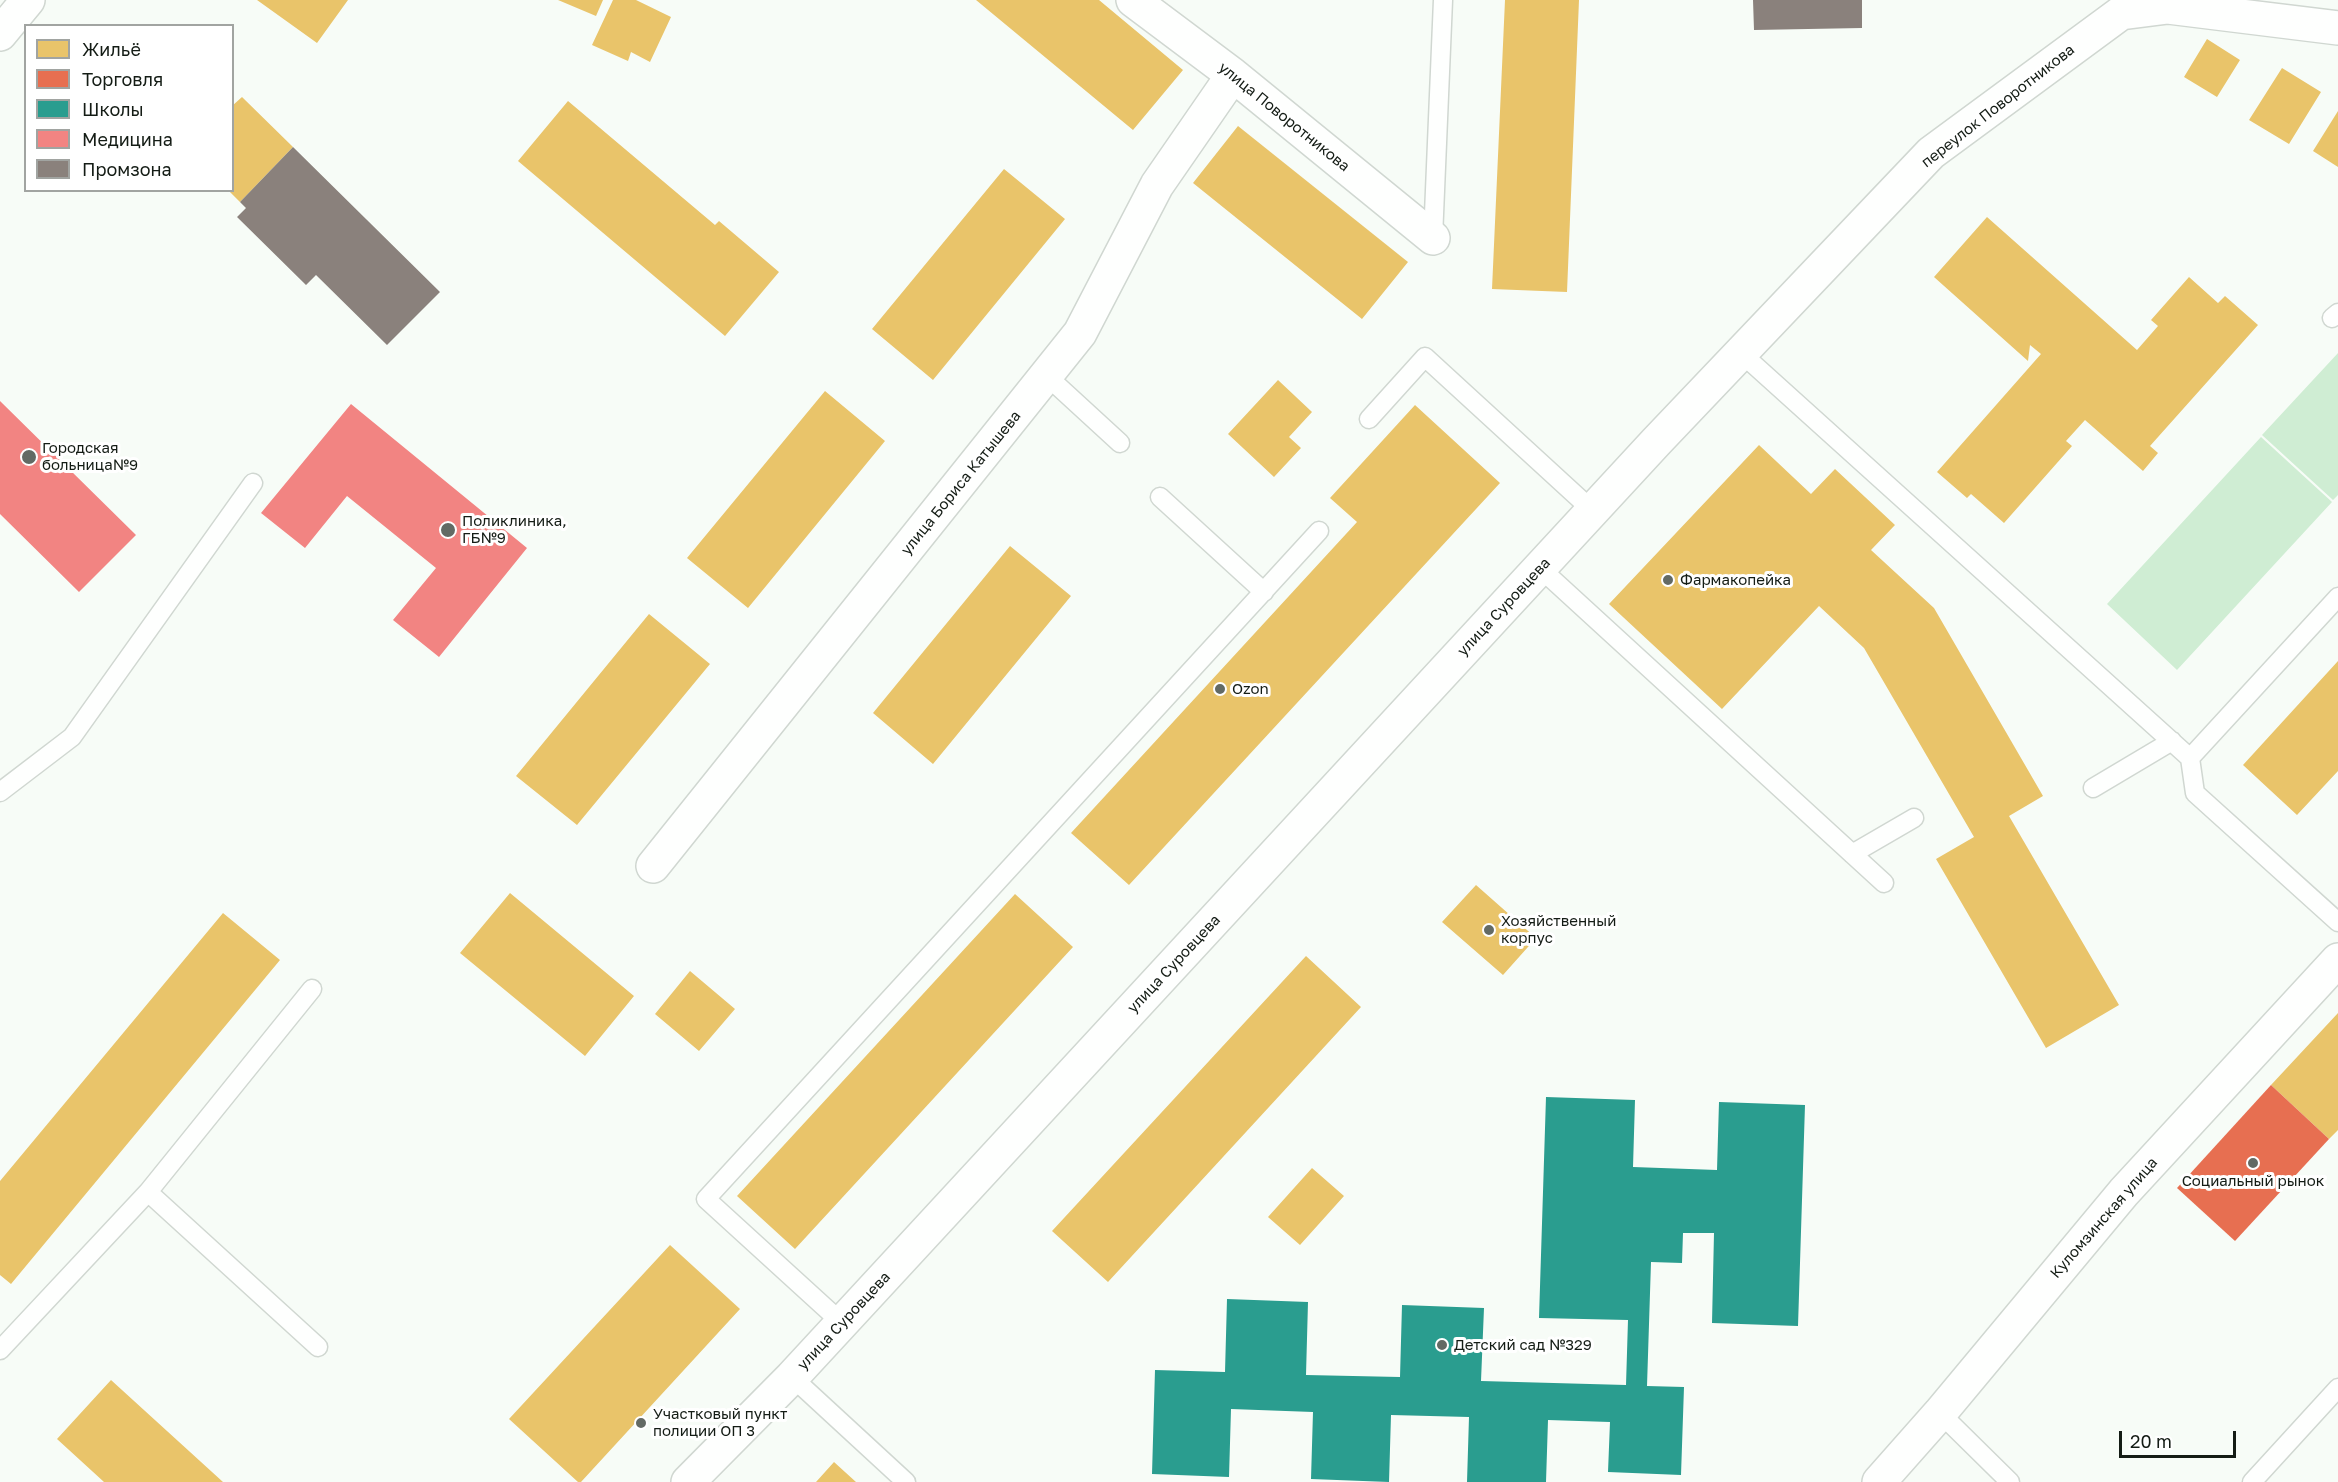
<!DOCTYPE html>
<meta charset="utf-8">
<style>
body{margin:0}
#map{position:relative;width:2338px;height:1482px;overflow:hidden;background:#f7fcf7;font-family:"Golos Text",sans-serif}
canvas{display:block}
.legend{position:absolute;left:24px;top:24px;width:210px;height:168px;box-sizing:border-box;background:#fff;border:2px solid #a1a4a1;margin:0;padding:8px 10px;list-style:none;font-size:18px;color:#141c15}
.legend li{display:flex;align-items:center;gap:12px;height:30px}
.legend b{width:30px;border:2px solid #a1a4a1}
.scale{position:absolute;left:2119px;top:1431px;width:117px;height:27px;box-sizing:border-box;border:3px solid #141c15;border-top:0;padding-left:8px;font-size:18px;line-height:21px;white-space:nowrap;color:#141c15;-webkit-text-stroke:4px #fff;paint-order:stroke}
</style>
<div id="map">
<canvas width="2338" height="1482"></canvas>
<ul class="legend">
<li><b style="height:16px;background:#e9c46a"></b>Жильё</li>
<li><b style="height:16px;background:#e76f51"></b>Торговля</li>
<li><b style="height:16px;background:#2a9d8f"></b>Школы</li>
<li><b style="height:16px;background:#f28482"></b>Медицина</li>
<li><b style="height:16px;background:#8a817c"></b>Промзона</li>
</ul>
<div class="scale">20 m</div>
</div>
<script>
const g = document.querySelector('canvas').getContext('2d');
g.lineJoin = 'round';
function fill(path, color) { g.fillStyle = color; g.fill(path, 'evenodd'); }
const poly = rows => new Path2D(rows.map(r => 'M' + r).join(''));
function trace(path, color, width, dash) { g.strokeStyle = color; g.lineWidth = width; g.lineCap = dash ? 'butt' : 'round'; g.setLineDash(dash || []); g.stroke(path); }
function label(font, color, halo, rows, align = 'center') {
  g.font = font + ' "Golos Text",sans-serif'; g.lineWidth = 6; g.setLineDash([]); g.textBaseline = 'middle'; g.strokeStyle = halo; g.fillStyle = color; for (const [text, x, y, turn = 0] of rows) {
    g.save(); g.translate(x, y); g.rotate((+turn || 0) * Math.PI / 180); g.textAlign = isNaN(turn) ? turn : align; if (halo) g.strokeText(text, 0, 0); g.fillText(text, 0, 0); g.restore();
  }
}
fill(poly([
 [2338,353,2338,495,2333,500,2262,435],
 [2261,437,2332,502,2177,670,2107,604]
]), '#cfedd3');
fill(poly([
 [257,0,348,0,317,43],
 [558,0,603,0,596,16],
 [613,0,636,0,671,17,650,62,631,52,628,61,592,45],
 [976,0,1099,0,1183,70,1133,130],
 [1505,0,1579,0,1567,292,1492,289],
 [2207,39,2240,60,2217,97,2184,77],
 [2282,68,2321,92,2289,144,2249,120],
 [242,97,293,147,240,202,228,190,232,190,232,106],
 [568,101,715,225,719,221,779,272,725,336,518,161],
 [2338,111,2338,167,2313,151],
 [1238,126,1408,262,1362,319,1193,183],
 [1004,169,1065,219,933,380,872,329],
 [1987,217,2137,350,2158,326,2151,320,2189,277,2218,303,2225,296,2258,325,2150,446,2158,453,2143,471,2085,420,2066,441,2072,446,2004,523,1971,494,1967,498,1937,472,2041,354,2030,345,2028,361,1934,277],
 [1278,380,1312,412,1289,437,1301,448,1274,477,1228,434],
 [825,391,885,441,748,608,687,558],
 [1415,405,1500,483,1129,885,1071,833,1357,522,1330,498],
 [1759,445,1811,494,1835,469,1895,525,1871,550,1934,608,2043,796,2009,816,2119,1005,2046,1048,1936,859,1974,837,1864,648,1819,606,1722,709,1609,604],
 [1010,546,1071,596,933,764,873,713],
 [649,614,710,664,577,825,516,776],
 [2338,661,2338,771,2297,815,2243,765],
 [1476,885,1536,938,1503,975,1442,922],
 [510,893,634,996,585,1056,460,953],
 [1015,894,1073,947,795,1249,737,1196],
 [223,913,280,960,11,1284,0,1275,0,1181],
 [1306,956,1361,1007,1108,1282,1052,1231],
 [690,971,735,1009,699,1051,655,1014],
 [2338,1013,2338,1130,2329,1139,2271,1085],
 [1312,1168,1344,1196,1300,1245,1268,1217],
 [670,1245,740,1309,581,1482,578,1482,509,1419],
 [111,1380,223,1482,104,1482,57,1439],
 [834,1462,856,1482,816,1482]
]), '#e9c46a');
fill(poly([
 [2271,1085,2329,1139,2235,1241,2177,1188]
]), '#e76f51');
fill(poly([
 [1546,1097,1635,1100,1633,1167,1717,1170,1719,1102,1805,1105,1798,1326,1712,1323,1714,1233,1683,1233,1682,1263,1651,1262,1647,1386,1684,1387,1681,1475,1608,1472,1610,1422,1548,1420,1546,1482,1467,1482,1469,1417,1391,1415,1389,1482,1311,1479,1313,1412,1231,1409,1229,1477,1152,1474,1155,1370,1225,1372,1227,1299,1308,1302,1306,1375,1400,1377,1402,1305,1484,1308,1481,1381,1626,1385,1628,1320,1539,1318]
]), '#2a9d8f');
fill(poly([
 [0,401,136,535,79,592,0,514],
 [351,404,527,548,439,657,393,620,436,568,347,496,305,548,261,513]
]), '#f28482');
fill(poly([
 [1753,0,1862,0,1862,28,1754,30],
 [293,147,440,292,387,345,316,275,306,285,237,217,246,208,240,202]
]), '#8a817c');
const lane = poly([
 [1433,238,1443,0],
 [2332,318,2338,313],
 [1741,353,2190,758,2195,793,2338,922],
 [1047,376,1120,443],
 [1369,419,1425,357,1593,511],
 [1160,497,1264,592],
 [1540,568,1884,883],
 [2190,758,2338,597],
 [2093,788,2172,741],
 [0,792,72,737,253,483],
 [1852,854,1914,818],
 [148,1192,318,1347],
 [842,1323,706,1199,1319,531],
 [0,1350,148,1192,312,989],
 [792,1377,906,1482],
 [1940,1413,2010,1482],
 [2252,1482,2338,1388]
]);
const street = poly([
 [1133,0,1233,75,1433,238],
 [0,34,28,0],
 [653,866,1080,333,1157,185,1233,75],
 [688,1482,792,1377,1656,442,1931,153,2121,13,2168,7,2338,28],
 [1879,1482,1940,1413,2124,1192,2338,960]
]);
trace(lane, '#d0d7d1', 21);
trace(street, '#d0d7d1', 36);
trace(lane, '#fefffe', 18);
trace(street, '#fefffe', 33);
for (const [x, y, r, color] of [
 [29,457,8,"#636a64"],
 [448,530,8,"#636a64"],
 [1668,580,6,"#636a64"],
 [1220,689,6,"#636a64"],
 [1489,930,6,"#636a64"],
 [2253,1163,6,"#636a64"],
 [1442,1345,6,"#636a64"],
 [641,1423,6,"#636a64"]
]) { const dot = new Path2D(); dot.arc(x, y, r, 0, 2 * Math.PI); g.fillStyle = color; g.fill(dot); trace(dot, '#fff', 2); }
label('15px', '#141c15', '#fff', [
 ["переулок Поворотникова",1998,106,-38],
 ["улица Поворотникова",1284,117,39],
 ["улица Бориса Катышева",961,483,-51],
 ["улица Суровцева",1504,607,-47],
 ["улица Суровцева",1174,964,-47],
 ["Куломзинская улица",2104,1218,-49],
 ["улица Суровцева",844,1321,-47]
]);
label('15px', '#141c15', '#fff', [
 ["Городская",42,448],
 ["больница№9",42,465],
 ["Поликлиника,",462,521],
 ["ГБ№9",462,538],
 ["Фармакопейка",1680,580],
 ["Ozon",1232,689],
 ["Хозяйственный",1501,921],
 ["корпус",1501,938],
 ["Социальный рынок",2253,1181,"center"],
 ["Детский сад №329",1454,1345],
 ["Участковый пункт",653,1414],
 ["полиции ОП 3",653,1431]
], 'left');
</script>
